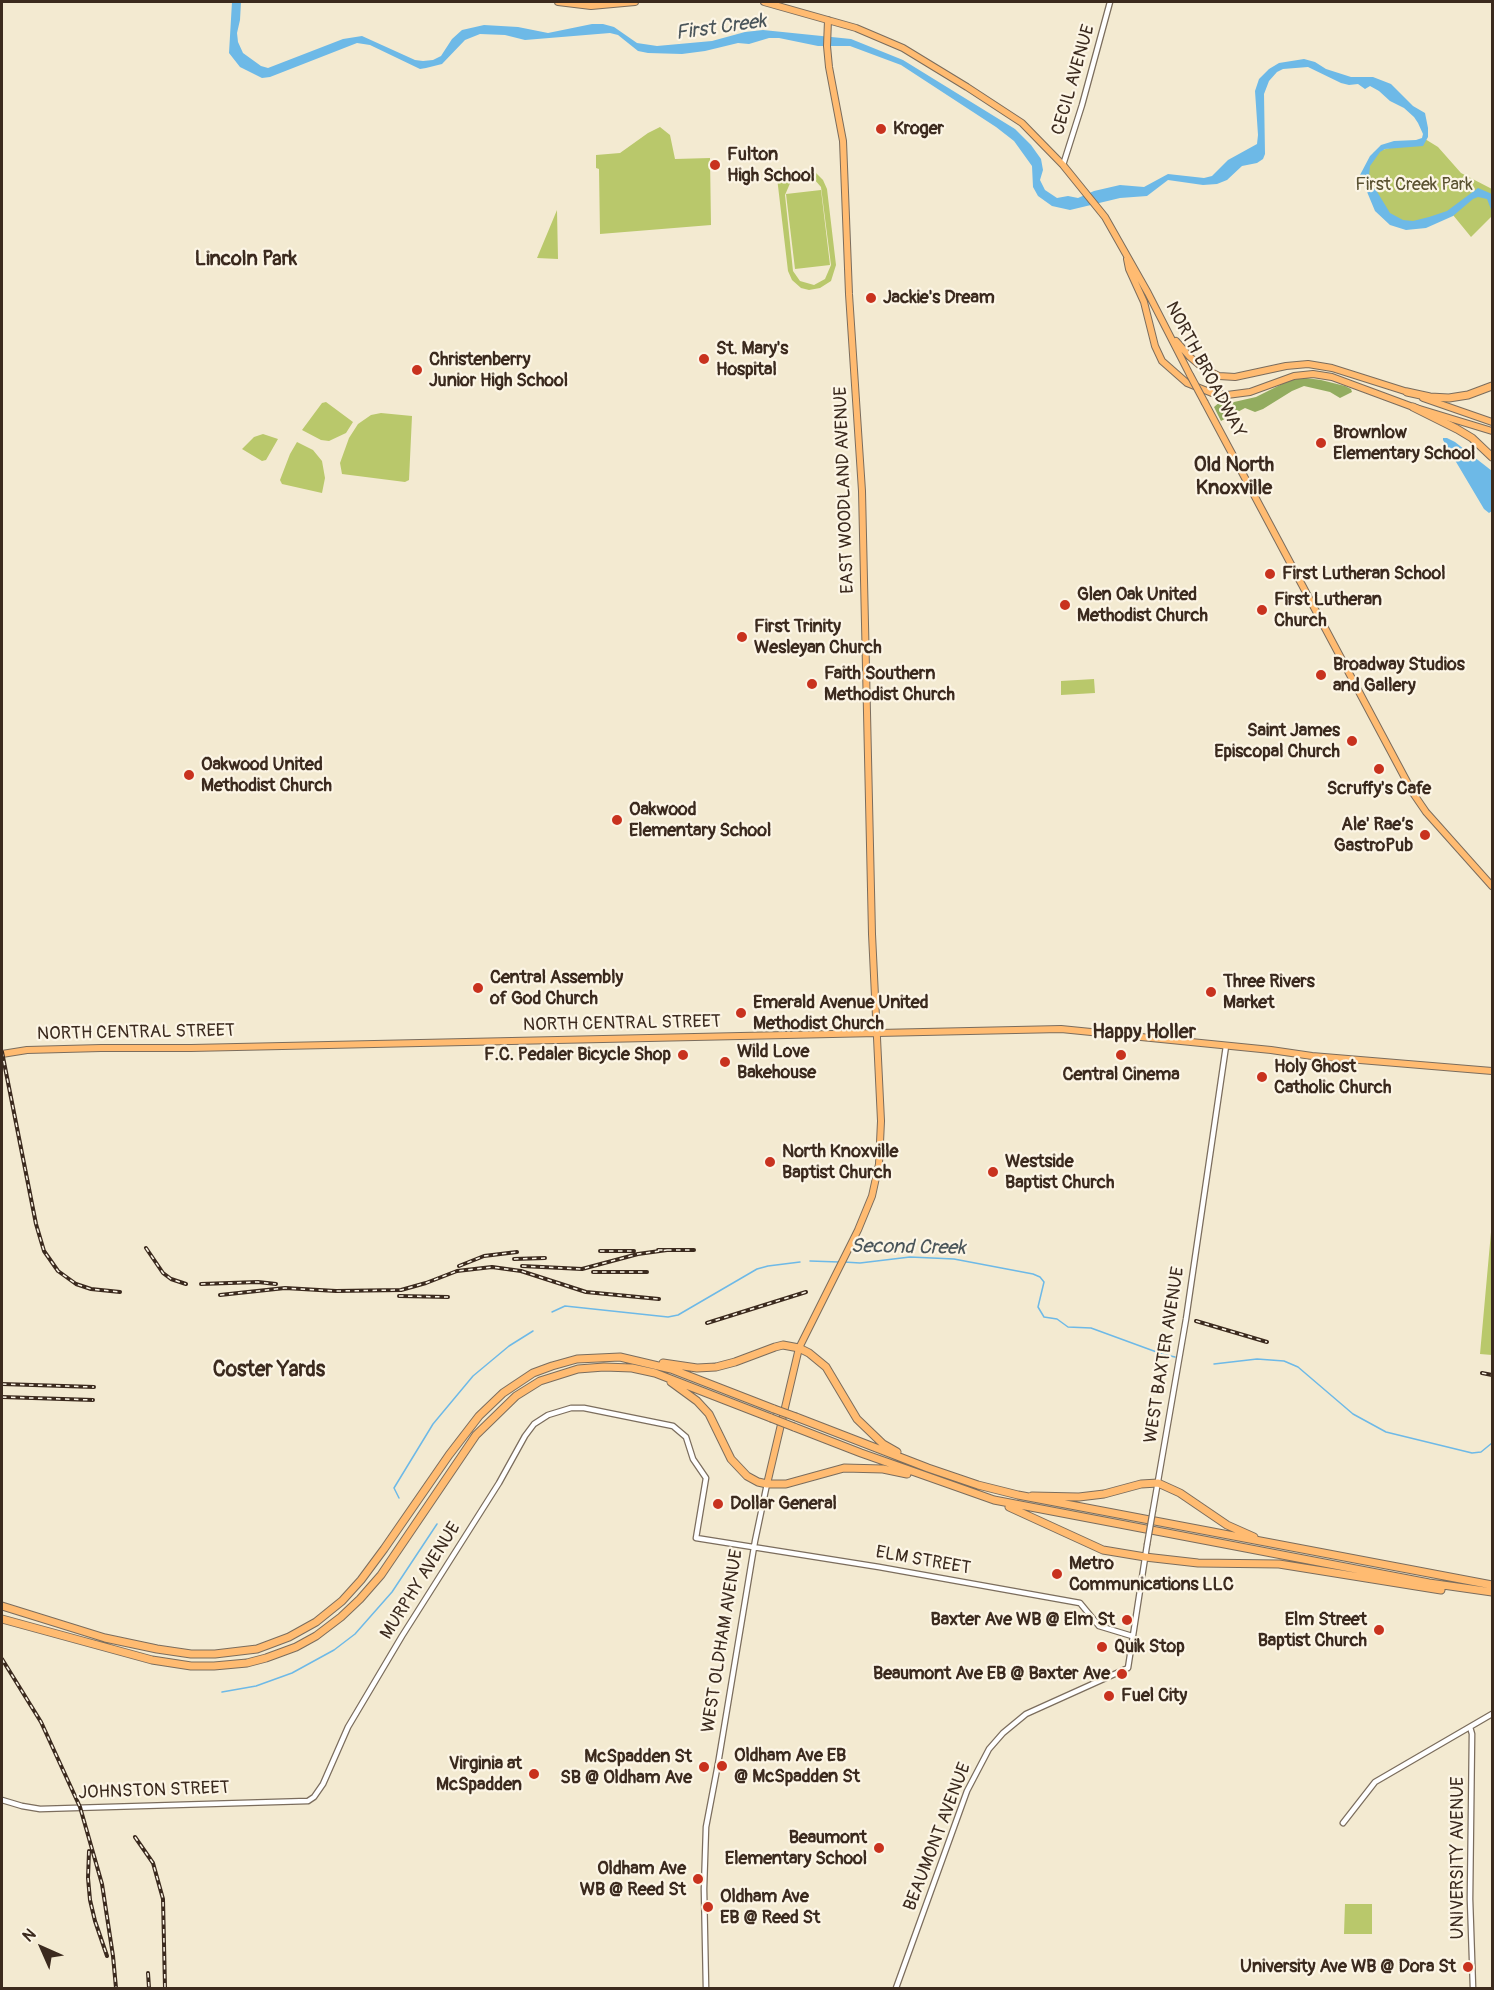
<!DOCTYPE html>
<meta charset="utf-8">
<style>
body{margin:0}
#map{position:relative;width:1494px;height:1990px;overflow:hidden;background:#f3ead1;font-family:Pangolin,sans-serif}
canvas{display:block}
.frame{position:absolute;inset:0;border:3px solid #3b2a1e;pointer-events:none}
.north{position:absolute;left:12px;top:1918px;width:60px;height:60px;-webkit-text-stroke:4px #fcf5e5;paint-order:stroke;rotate:315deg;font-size:16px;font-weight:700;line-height:24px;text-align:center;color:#3b2a1e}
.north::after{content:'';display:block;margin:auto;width:21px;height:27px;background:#3b2a1e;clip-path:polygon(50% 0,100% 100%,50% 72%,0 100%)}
</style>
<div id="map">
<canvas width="1494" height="1990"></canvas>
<div class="frame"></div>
<div class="north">N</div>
</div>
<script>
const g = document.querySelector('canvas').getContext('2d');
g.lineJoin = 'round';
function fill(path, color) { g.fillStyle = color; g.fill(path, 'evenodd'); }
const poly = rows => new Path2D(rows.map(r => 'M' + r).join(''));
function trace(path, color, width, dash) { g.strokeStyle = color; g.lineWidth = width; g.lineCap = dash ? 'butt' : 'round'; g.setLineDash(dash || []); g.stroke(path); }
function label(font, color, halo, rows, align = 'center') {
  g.font = font + ' Pangolin,sans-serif'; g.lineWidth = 4.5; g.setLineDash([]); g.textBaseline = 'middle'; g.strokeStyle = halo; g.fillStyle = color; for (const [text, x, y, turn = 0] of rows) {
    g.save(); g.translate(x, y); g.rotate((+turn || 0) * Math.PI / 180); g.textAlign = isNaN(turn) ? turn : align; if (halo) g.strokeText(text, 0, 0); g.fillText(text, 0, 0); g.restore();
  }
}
fill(poly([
 [660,127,670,135,675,159,710,158,711,225,600,234,599,169,596,168,596,155,620,153,648,133],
 [1425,139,1438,147,1461,173,1492,189,1492,216,1471,237,1453,215,1401,227,1363,181,1374,152],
 [781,168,784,180,788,176,798,170,815,172,823,180,827,189,836,265,831,281,820,288,809,290,801,288,792,280,788,271,776,169],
 [804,175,814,179,821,187,831,265,825,279,814,285,800,281,793,271,785,195,791,181],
 [821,190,830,265,795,269,786,194],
 [557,210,558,259,537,258],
 [326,402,353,422,346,433,329,441,321,440,302,430,322,403],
 [381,413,412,416,409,480,405,482,342,474,340,463,349,438,358,424,371,415],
 [263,434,278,439,266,460,262,461,242,449,254,437],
 [297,442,313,450,322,461,325,478,322,493,282,484,280,480,290,454],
 [1094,679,1095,693,1061,695,1061,681],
 [1492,1221,1492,1355,1480,1354],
 [1345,1904,1372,1904,1372,1934,1344,1934]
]), '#b9c86b');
fill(poly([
 [1306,378,1321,380,1345,386,1351,389,1352,392,1340,398,1330,392,1304,386,1292,391,1263,409,1255,412,1245,408,1221,421,1214,407,1221,401,1234,402,1256,397,1290,380]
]), '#92ac5f');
fill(poly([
 [232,2,241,2,240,20,237,33,238,42,243,53,261,66,268,68,343,39,362,36,415,60,423,61,433,60,441,56,452,39,462,30,484,25,518,27,548,33,592,24,603,24,614,27,637,43,657,46,712,41,745,32,763,30,851,39,903,60,1015,129,1031,145,1041,159,1043,170,1040,180,1045,190,1057,198,1068,196,1078,198,1094,191,1120,185,1144,187,1168,174,1204,178,1212,176,1228,160,1257,144,1258,135,1255,91,1259,79,1269,69,1279,63,1304,59,1315,62,1326,69,1351,77,1373,77,1391,84,1413,106,1425,113,1428,128,1428,137,1423,146,1385,149,1380,152,1370,166,1369,176,1373,185,1390,213,1403,220,1413,221,1429,217,1447,211,1478,188,1492,194,1492,212,1487,199,1478,197,1473,199,1453,216,1426,228,1406,230,1390,225,1375,211,1360,175,1370,156,1381,145,1394,141,1416,140,1422,138,1423,134,1418,123,1414,117,1404,108,1390,101,1379,91,1370,86,1365,89,1358,84,1349,85,1341,83,1308,67,1283,69,1277,72,1269,81,1264,94,1265,154,1263,159,1257,163,1242,166,1227,180,1217,184,1203,185,1168,180,1147,196,1120,198,1070,210,1052,206,1038,196,1033,187,1032,166,1014,141,996,127,901,65,850,46,818,46,779,38,769,38,749,44,738,43,705,51,682,54,648,53,638,51,618,35,610,33,525,40,505,35,480,34,465,40,442,64,426,68,420,69,370,45,357,43,270,77,262,78,240,67,229,53],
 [1443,438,1447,438,1455,442,1492,471,1492,511,1489,513,1484,509,1443,440]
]), '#6db9e7');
trace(poly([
 [810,1261,839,1262],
 [844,1262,860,1263,910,1257,954,1259,1033,1274,1040,1277,1044,1282,1038,1307,1044,1317,1057,1319,1068,1327,1091,1328,1162,1354,1175,1357],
 [552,1312,565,1306,668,1317,678,1315,757,1269,768,1266,800,1262],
 [1214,1364,1257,1359,1284,1361,1298,1367,1353,1414,1386,1432,1472,1453,1481,1452,1492,1443],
 [399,1498,394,1488,433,1424,473,1376,509,1346,533,1331],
 [222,1692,256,1686,292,1673,334,1650,355,1634,392,1592,437,1524]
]), '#6db9e7', 1.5);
const minor = poly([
 [1063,165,1082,105,1110,2],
 [1153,1510,1186,1319,1226,1046],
 [1470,1727,1472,1734,1470,1899,1473,1988],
 [2,1800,22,1806,40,1809,308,1801,314,1797,323,1784,348,1727,402,1636,499,1483,525,1436,534,1424,548,1415,571,1408,584,1408,673,1426,686,1437,693,1459,706,1478,696,1538,879,1567,1080,1603,1099,1626,1132,1636],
 [1343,1823,1375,1782,1492,1714],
 [706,1988,704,1889,706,1827,718,1764,755,1541,767,1484],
 [896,1988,967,1791,989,1749,1003,1733,1026,1714,1128,1668,1147,1545]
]);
const major = poly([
 [558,2,591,6,635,2],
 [764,2,856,28,903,48,967,87,1022,123,1063,165,1105,217,1148,293,1190,375],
 [1127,259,1129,269,1144,302,1155,346,1162,361,1187,383,1212,393,1227,395,1250,392,1294,376,1313,374,1332,377,1413,407,1492,431],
 [1176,341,1190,357,1203,368,1219,376,1235,377,1286,366,1308,364,1332,368,1411,393],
 [1423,398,1492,422],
 [1205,403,1413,793,1426,812,1492,886],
 [2,1054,27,1050,101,1048,191,1048,1061,1029,1271,1050,1312,1056,1492,1071],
 [767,1484,799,1348,858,1230,872,1196,879,1164,881,1121,872,934,862,491,849,294,843,141,829,67,827,46,828,20]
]);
const highway = poly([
 [1407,392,1430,397,1449,398,1468,395,1492,386],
 [1413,407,1457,429,1472,438,1492,457],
 [663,1363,697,1368,716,1367,735,1362,775,1347,783,1345,799,1348,809,1353,826,1367,857,1419,883,1444,897,1452],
 [671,1382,697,1401,709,1414,731,1459,747,1476,758,1482,767,1484,786,1484,844,1468,883,1469,907,1474],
 [796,1417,928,1468,978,1485,1018,1495,1492,1585],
 [794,1427,861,1453,994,1500,1429,1583,1492,1592],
 [1032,1496,1079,1497,1104,1494,1141,1484,1158,1483,1180,1493,1227,1525,1254,1537],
 [1009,1507,1103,1550,1145,1557,1198,1563,1279,1564,1441,1590],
 [2,1606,105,1638,157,1649,191,1654,215,1654,257,1649,289,1637,316,1622,342,1601,361,1580,384,1549,449,1455,479,1416,503,1393,533,1373,552,1366,577,1359,620,1357,671,1369,774,1409],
 [2,1619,152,1660,191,1666,214,1666,247,1663,266,1658,296,1647,316,1636,341,1617,360,1599,381,1575,476,1435,516,1396,540,1381,578,1369,604,1367,632,1368,655,1373,771,1418]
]);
trace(minor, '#7b6d5d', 7);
trace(major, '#7b6d5d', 8);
trace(highway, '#7b6d5d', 9);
trace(minor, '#fff', 4.5);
trace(major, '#ffbb71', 6);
trace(highway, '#ffbb71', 7);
const rail = poly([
 [2,1052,36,1224,44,1251,58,1271,76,1284,91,1289,120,1292],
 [146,1248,163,1273,171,1279,186,1284],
 [658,1250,694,1250],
 [600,1251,634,1251],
 [514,1259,545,1258],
 [459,1266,484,1256,517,1252],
 [522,1266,582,1269,638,1254,667,1250],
 [593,1272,647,1272],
 [201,1284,258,1282,276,1284],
 [220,1295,285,1288,336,1291,401,1290,426,1283,457,1271,492,1267,521,1271,586,1292,659,1299],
 [399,1296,448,1297],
 [1196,1321,1267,1342],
 [707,1323,806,1292],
 [1482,1373,1492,1375],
 [2,1384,94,1387],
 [2,1397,93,1400],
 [2,1659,41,1722,80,1807,102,1884,113,1956,116,1988],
 [135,1837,153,1863,163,1899,165,1988],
 [89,1851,88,1878,90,1900,95,1921,107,1956],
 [148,1973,149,1988]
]);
trace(rail, '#3b2a1e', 4);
trace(rail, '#fcf5e5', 1.5, [4.5]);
const minorBridge = poly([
 [1147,1545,1153,1510]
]);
const majorBridge = poly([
 [1190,375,1205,403]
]);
const highwayBridge = poly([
 [774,1409,796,1417],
 [771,1418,794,1427]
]);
trace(minorBridge, '#7b6d5d', 7, []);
trace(majorBridge, '#7b6d5d', 8, []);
trace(highwayBridge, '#7b6d5d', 9, []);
trace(minorBridge, '#fff', 4.5);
trace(majorBridge, '#ffbb71', 6);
trace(highwayBridge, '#ffbb71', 7);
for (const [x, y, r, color] of [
 [881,129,6,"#c8321e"],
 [715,165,6,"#c8321e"],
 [871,298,6,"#c8321e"],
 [704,359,6,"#c8321e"],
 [417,370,6,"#c8321e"],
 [1321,443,6,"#c8321e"],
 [1270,574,6,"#c8321e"],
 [1065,605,6,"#c8321e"],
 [1262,610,6,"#c8321e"],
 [742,637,6,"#c8321e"],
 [1321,675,6,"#c8321e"],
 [812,684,6,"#c8321e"],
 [1352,741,6,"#c8321e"],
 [1379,769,6,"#c8321e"],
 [189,775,6,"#c8321e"],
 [617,820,6,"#c8321e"],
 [1425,835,6,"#c8321e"],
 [478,988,6,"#c8321e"],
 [1211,992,6,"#c8321e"],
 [741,1013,6,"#c8321e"],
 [683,1055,6,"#c8321e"],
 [1121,1055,6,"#c8321e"],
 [725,1062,6,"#c8321e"],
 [1262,1077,6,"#c8321e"],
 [770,1162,6,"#c8321e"],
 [993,1172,6,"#c8321e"],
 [718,1504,6,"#c8321e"],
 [1057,1574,6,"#c8321e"],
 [1127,1620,6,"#c8321e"],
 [1379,1630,6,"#c8321e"],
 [1102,1647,6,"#c8321e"],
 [1122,1674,6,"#c8321e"],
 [1109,1696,6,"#c8321e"],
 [722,1766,6,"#c8321e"],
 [704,1767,6,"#c8321e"],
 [534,1774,6,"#c8321e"],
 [879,1848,6,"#c8321e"],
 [698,1879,6,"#c8321e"],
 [708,1907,6,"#c8321e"],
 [1468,1967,6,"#c8321e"]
]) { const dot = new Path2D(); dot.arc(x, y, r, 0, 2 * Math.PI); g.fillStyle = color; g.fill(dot); trace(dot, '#fcf5e5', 2); }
label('18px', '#3b2a1e', '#fcf5e5', [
 ["CECIL AVENUE",1074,80,-74],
 ["NORTH BROADWAY",1205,370,62],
 ["EAST WOODLAND AVENUE",845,490,-92],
 ["NORTH CENTRAL STREET",622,1024,-1],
 ["NORTH CENTRAL STREET",136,1033,-1],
 ["WEST BAXTER AVENUE",1165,1355,-81],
 ["ELM STREET",923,1561,10],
 ["MURPHY AVENUE",421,1581,-58],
 ["WEST OLDHAM AVENUE",723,1641,-81],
 ["JOHNSTON STREET",154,1791,-2],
 ["BEAUMONT AVENUE",938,1837,-69],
 ["UNIVERSITY AVENUE",1458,1858,-90]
]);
label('bold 18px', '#3b2a1e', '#fcf5e5', [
 ["Kroger",893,129],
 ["Fulton",727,155],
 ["High School",727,176],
 ["Jackie's Dream",883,298],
 ["St. Mary's",716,349],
 ["Hospital",716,370],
 ["Christenberry",429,360],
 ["Junior High School",429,381],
 ["Brownlow",1333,433],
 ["Elementary School",1333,454],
 ["First Lutheran School",1282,574],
 ["Glen Oak United",1077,595],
 ["Methodist Church",1077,616],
 ["First Lutheran",1274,600],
 ["Church",1274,621],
 ["First Trinity",754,627],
 ["Wesleyan Church",754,648],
 ["Broadway Studios",1333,665],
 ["and Gallery",1333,686],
 ["Faith Southern",824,674],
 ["Methodist Church",824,695],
 ["Saint James",1340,731,"right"],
 ["Episcopal Church",1340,752,"right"],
 ["Oakwood United",201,765],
 ["Methodist Church",201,786],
 ["Scruffy's Cafe",1379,789,"center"],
 ["Oakwood",629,810],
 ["Elementary School",629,831],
 ["Ale' Rae’s",1413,825,"right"],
 ["GastroPub",1413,846,"right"],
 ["Central Assembly",490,978],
 ["of God Church",490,999],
 ["Three Rivers",1223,982],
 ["Market",1223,1003],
 ["Emerald Avenue United",753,1003],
 ["Methodist Church",753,1024],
 ["Wild Love",737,1052],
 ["Bakehouse",737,1073],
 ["F.C. Pedaler Bicycle Shop",671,1055,"right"],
 ["Holy Ghost",1274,1067],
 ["Catholic Church",1274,1088],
 ["Central Cinema",1121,1075,"center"],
 ["North Knoxville",782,1152],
 ["Baptist Church",782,1173],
 ["Westside",1005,1162],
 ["Baptist Church",1005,1183],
 ["Dollar General",730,1504],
 ["Metro",1069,1564],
 ["Communications LLC",1069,1585],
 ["Baxter Ave WB @ Elm St",1115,1620,"right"],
 ["Elm Street",1367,1620,"right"],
 ["Baptist Church",1367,1641,"right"],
 ["Quik Stop",1114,1647],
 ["Beaumont Ave EB @ Baxter Ave",1110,1674,"right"],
 ["Fuel City",1121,1696],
 ["Oldham Ave EB",734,1756],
 ["@ McSpadden St",734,1777],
 ["McSpadden St",692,1757,"right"],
 ["SB @ Oldham Ave",692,1778,"right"],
 ["Virginia at",522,1764,"right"],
 ["McSpadden",522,1785,"right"],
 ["Beaumont",867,1838,"right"],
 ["Elementary School",867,1859,"right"],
 ["Oldham Ave",686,1869,"right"],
 ["WB @ Reed St",686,1890,"right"],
 ["Oldham Ave",720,1897],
 ["EB @ Reed St",720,1918],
 ["University Ave WB @ Dora St",1456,1967,"right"]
], 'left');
label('18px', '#5a5231', '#fcf5e5', [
 ["First Creek Park",1414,185]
]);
label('italic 20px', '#4a555a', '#fcf5e5', [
 ["First Creek",721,28,-8],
 ["Second Creek",908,1248,1]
]);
label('bold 20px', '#3b2a1e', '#fcf5e5', [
 ["Lincoln Park",246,260],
 ["Old North",1234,466],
 ["Knoxville",1234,489],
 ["Happy Holler",1144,1033]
]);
label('bold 21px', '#3b2a1e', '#fcf5e5', [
 ["Coster Yards",269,1371]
]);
</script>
